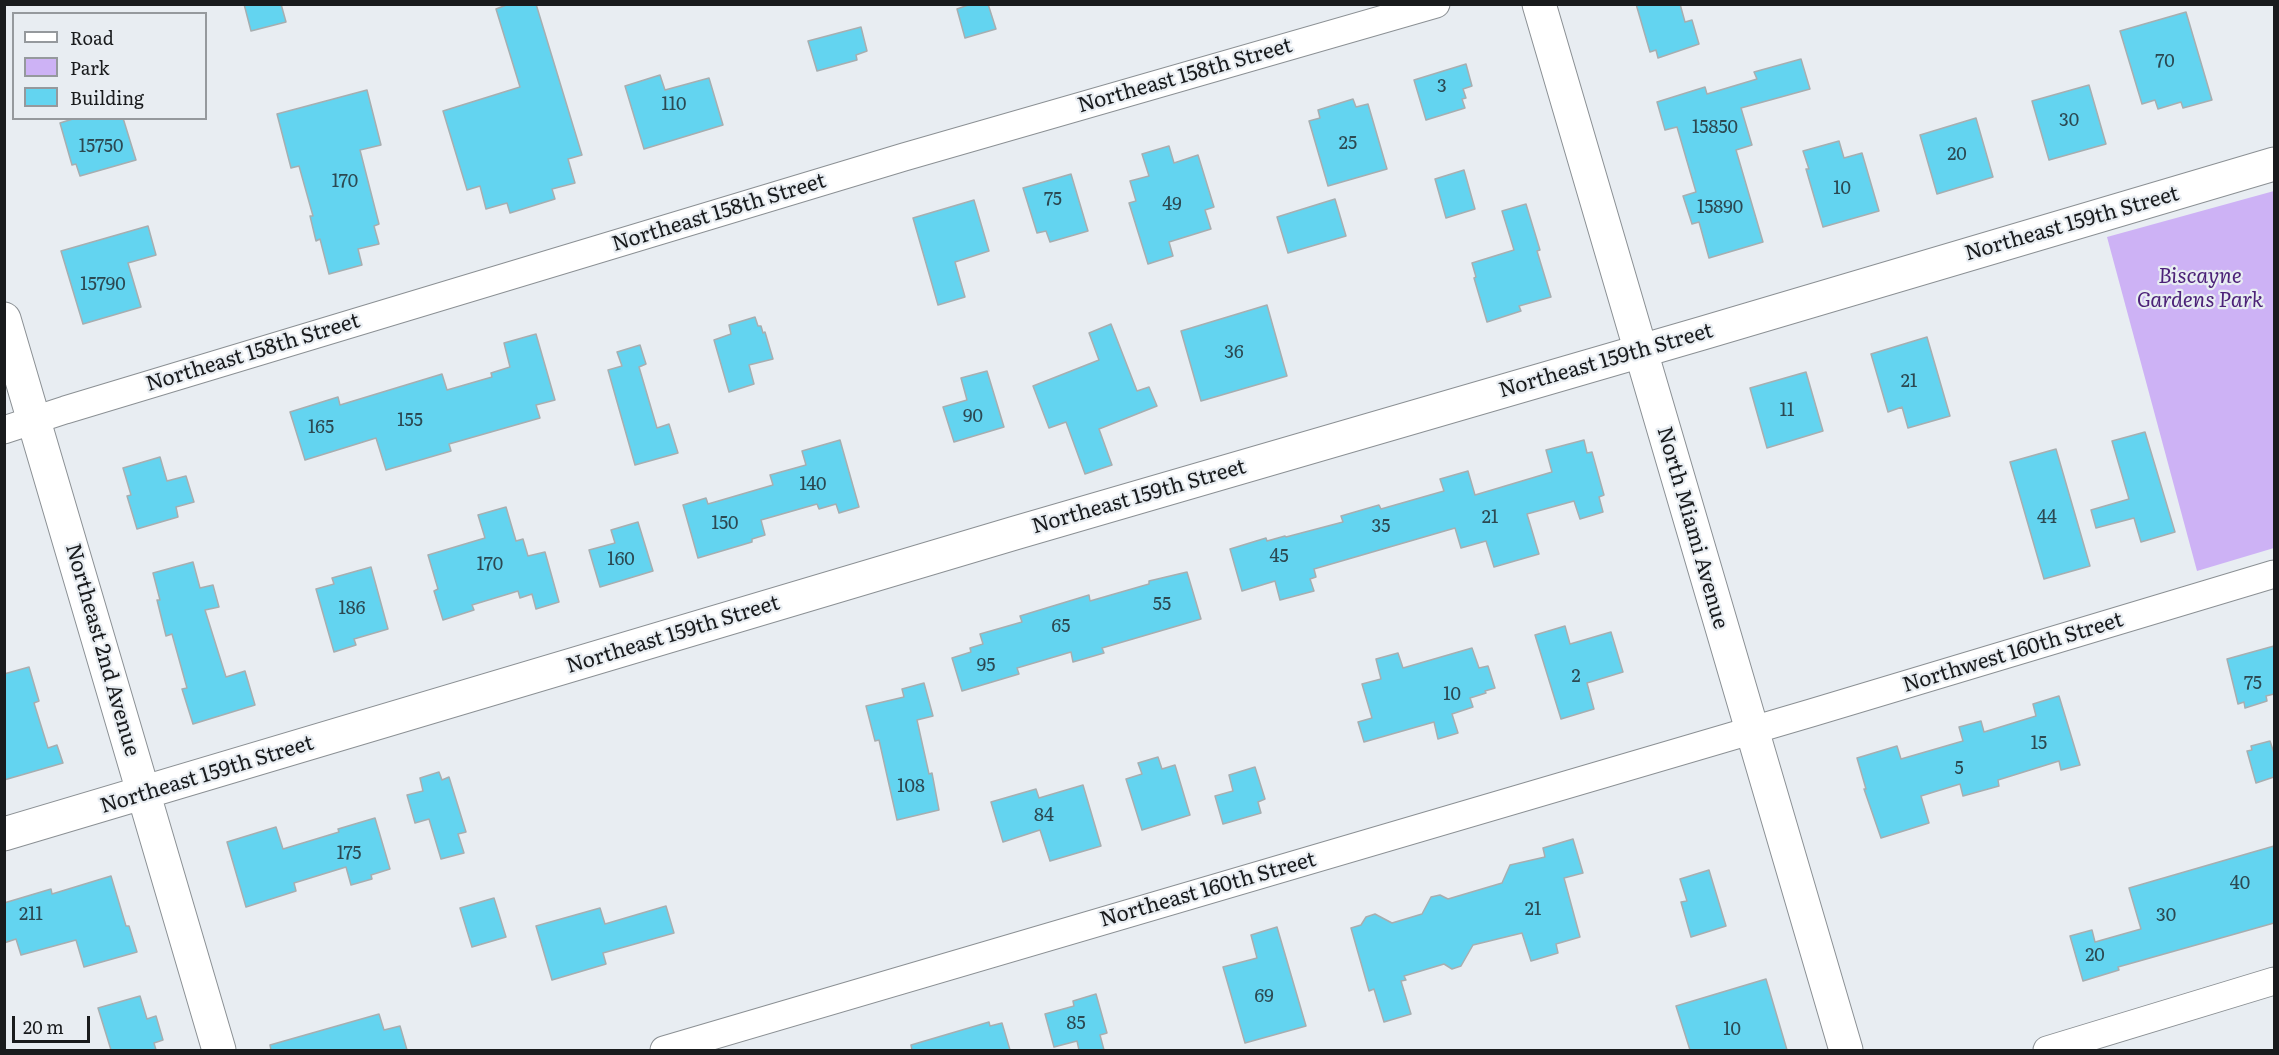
<!DOCTYPE html>
<style>
body{margin:0}
#map{position:relative;width:2279px;height:1055px;overflow:hidden;background:#e8edf2;font-family:Literata,serif}
canvas{display:block}
.frame{position:absolute;inset:0;border:6px solid #191b1d;pointer-events:none}
.legend{position:absolute;left:12px;top:12px;width:195px;height:108px;box-sizing:border-box;background:#e8edf2;border:2px solid #95999d;margin:0;padding:8px 10px;list-style:none;font-size:18px;color:#191b1d}
.legend li{display:flex;align-items:center;gap:12px;height:30px}
.legend b{width:30px;border:2px solid #95999d}
.scale{position:absolute;left:12px;top:1016px;width:78px;height:27px;box-sizing:border-box;border:3px solid #191b1d;border-top:0;padding-left:8px;font-size:18px;line-height:21px;white-space:nowrap;color:#191b1d;-webkit-text-stroke:4px #e8edf2;paint-order:stroke}
</style>
<div id="map">
<canvas width="2279" height="1055"></canvas>
<div class="frame"></div>
<ul class="legend">
<li><b style="height:8px;background:#fff"></b>Road</li>
<li><b style="height:16px;background:#cdb2f5"></b>Park</li>
<li><b style="height:16px;background:#63d4f0"></b>Building</li>
</ul>
<div class="scale">20 m</div>
</div>
<script>
const g = document.querySelector('canvas').getContext('2d');
g.lineJoin = 'round';
function fill(path, color) { g.fillStyle = color; g.fill(path, 'evenodd'); }
const poly = rows => new Path2D(rows.map(r => 'M' + r).join(''));
function trace(path, color, width, dash) { g.strokeStyle = color; g.lineWidth = width; g.lineCap = dash ? 'butt' : 'round'; g.setLineDash(dash || []); g.stroke(path); }
function label(font, color, halo, rows, align = 'center') {
  g.font = font + ' Literata,serif'; g.lineWidth = 4.5; g.setLineDash([]); g.textBaseline = 'middle'; g.strokeStyle = halo; g.fillStyle = color; for (const [text, x, y, turn = 0] of rows) {
    g.save(); g.translate(x, y); g.rotate((+turn || 0) * Math.PI / 180); g.textAlign = isNaN(turn) ? turn : align; if (halo) g.strokeText(text, 0, 0); g.fillText(text, 0, 0); g.restore();
  }
}
fill(poly([
 [2274,191,2274,548,2197,571,2107,237]
]), '#cdb2f5');
const building = poly([
 [244,4,281,4,286,22,251,31,244,4],
 [509,4,536,4,582,155,568,159,575,183,552,189,555,199,510,213,507,203,486,209,480,186,467,190,443,111,520,87,496,9,509,4],
 [971,4,988,4,996,29,965,38,957,9,971,4],
 [1636,4,1680,4,1685,22,1692,20,1699,44,1658,58,1656,50,1650,52,1636,4],
 [2186,12,2212,100,2183,108,2181,102,2158,109,2155,100,2142,104,2120,31,2186,12],
 [861,27,867,51,856,55,857,60,817,71,808,41,861,27],
 [1801,59,1810,89,1741,108,1752,145,1736,150,1763,242,1709,258,1699,222,1692,224,1683,196,1696,192,1677,127,1665,130,1657,102,1705,87,1707,94,1757,79,1754,72,1801,59],
 [1466,64,1472,86,1463,89,1466,98,1462,99,1465,108,1426,120,1414,80,1466,64],
 [660,75,665,90,709,78,723,125,644,149,625,86,660,75],
 [2089,85,2106,144,2049,160,2032,101,2089,85],
 [367,90,381,145,360,150,379,224,374,226,379,244,358,249,362,265,329,274,320,239,316,241,310,216,313,216,299,166,291,168,277,114,367,90],
 [1353,99,1356,107,1368,104,1387,169,1328,186,1309,121,1320,118,1318,110,1353,99],
 [76,118,123,118,136,160,80,176,76,164,72,165,60,123,76,118],
 [1976,118,1993,177,1937,194,1920,135,1976,118],
 [1839,141,1844,158,1862,153,1879,211,1823,227,1806,169,1809,169,1803,151,1839,141],
 [1169,146,1174,163,1198,155,1214,207,1205,210,1211,229,1169,242,1173,256,1148,264,1129,203,1136,201,1130,181,1149,176,1142,154,1169,146],
 [1464,170,1475,209,1446,218,1435,179,1464,170],
 [1071,174,1088,231,1050,242,1046,231,1037,233,1023,188,1071,174],
 [1335,199,1346,236,1288,253,1277,217,1335,199],
 [974,200,989,251,955,262,965,297,938,305,913,218,974,200],
 [1526,204,1540,250,1537,251,1551,297,1519,306,1521,311,1487,322,1474,278,1476,277,1472,263,1514,250,1502,211,1526,204],
 [148,226,156,255,128,263,141,307,83,324,61,251,148,226],
 [1267,305,1287,376,1201,401,1181,331,1267,305],
 [755,317,758,326,761,326,763,333,765,332,773,359,749,365,754,384,729,392,714,340,731,334,729,325,755,317],
 [1111,324,1137,391,1149,387,1157,406,1099,429,1112,465,1085,474,1066,422,1049,428,1033,386,1099,360,1089,333,1111,324],
 [536,334,555,400,536,405,540,418,449,444,451,451,386,470,376,438,305,460,290,412,338,397,340,405,442,374,447,390,492,377,491,373,510,367,504,343,536,334],
 [1927,337,1950,416,1908,428,1902,407,1888,412,1871,354,1927,337],
 [640,345,646,364,639,367,657,428,669,424,678,453,635,465,608,370,622,366,617,352,640,345],
 [987,371,1004,427,954,442,943,407,967,400,961,378,987,371],
 [1806,372,1823,431,1767,448,1750,388,1806,372],
 [2145,432,2175,532,2141,542,2134,518,2096,528,2091,510,2129,499,2112,441,2145,432],
 [840,440,859,507,839,513,836,504,819,509,817,504,761,520,765,535,752,539,752,542,698,558,683,505,706,498,708,504,773,485,770,475,806,465,802,451,840,440],
 [1584,440,1587,453,1592,452,1604,495,1599,497,1603,512,1580,519,1574,501,1527,514,1539,554,1494,567,1486,541,1461,548,1455,528,1314,569,1316,577,1310,579,1314,591,1280,600,1275,581,1242,591,1230,549,1266,538,1267,541,1285,536,1286,537,1343,522,1341,516,1379,505,1381,509,1444,491,1440,479,1468,471,1475,495,1552,472,1546,450,1584,440],
 [2056,449,2090,566,2044,579,2010,462,2056,449],
 [160,457,167,481,186,476,194,502,176,507,178,517,137,529,127,496,131,495,123,468,160,457],
 [506,507,516,541,523,539,528,556,545,552,559,602,536,609,532,594,520,598,518,591,472,605,474,610,443,620,434,591,438,589,428,555,485,538,478,515,506,507],
 [638,522,653,571,600,587,589,550,615,543,611,530,638,522],
 [193,562,200,588,213,585,219,607,205,610,226,677,245,671,255,705,193,724,182,689,187,688,172,634,166,636,157,600,160,600,153,573,193,562],
 [371,567,388,629,354,639,356,645,334,652,316,589,334,584,332,578,371,567],
 [1187,572,1201,619,1102,648,1104,653,1073,662,1071,652,1017,668,1019,674,962,691,952,658,971,652,970,648,983,644,980,634,1022,622,1020,616,1089,595,1090,601,1149,584,1149,581,1187,572],
 [1565,626,1570,644,1611,632,1623,672,1587,683,1594,709,1561,719,1535,635,1565,626],
 [2274,646,2274,694,2266,696,2267,701,2245,708,2244,702,2238,704,2227,659,2274,646],
 [1472,648,1479,668,1488,666,1495,688,1485,691,1486,693,1470,698,1473,707,1452,714,1458,733,1438,739,1434,722,1364,742,1358,722,1372,718,1362,684,1381,679,1376,659,1398,653,1403,668,1472,648],
 [29,667,39,701,34,703,48,748,57,745,63,763,4,780,4,674,29,667],
 [924,683,933,716,917,720,929,774,932,773,939,810,897,820,879,740,875,741,866,706,904,697,902,689,924,683],
 [2059,696,2080,765,2061,770,2059,761,1998,780,1999,786,1963,796,1960,784,1921,796,1929,823,1881,838,1864,789,1866,789,1857,758,1897,746,1901,759,1963,741,1959,727,1981,721,1984,732,2036,716,2033,704,2059,696],
 [2270,741,2274,753,2274,777,2256,783,2247,751,2252,750,2251,746,2270,741],
 [1158,757,1162,769,1175,765,1190,815,1142,830,1126,779,1142,774,1138,763,1158,757],
 [1255,767,1265,799,1258,802,1261,813,1223,824,1215,796,1233,791,1229,775,1255,767],
 [439,772,442,780,449,777,466,832,458,834,464,853,441,859,429,819,415,823,407,795,423,791,420,778,439,772],
 [1083,785,1101,846,1050,861,1040,830,1003,842,991,802,1036,789,1039,798,1083,785],
 [375,818,390,869,371,875,372,879,351,885,346,867,294,883,296,891,246,907,227,842,276,827,283,849,339,832,338,829,375,818],
 [1573,839,1583,873,1564,878,1580,937,1556,944,1558,953,1531,961,1522,933,1473,945,1461,966,1452,969,1444,964,1404,976,1406,980,1401,981,1411,1014,1384,1022,1374,989,1369,991,1351,928,1361,925,1366,917,1375,914,1392,923,1422,914,1431,897,1440,895,1448,899,1502,883,1510,865,1545,857,1543,848,1573,839],
 [2274,846,2274,923,2118,967,2119,970,2083,981,2070,936,2092,930,2095,942,2141,929,2129,888,2274,846],
 [1709,870,1726,926,1691,937,1681,902,1687,901,1680,879,1709,870],
 [111,876,126,926,129,926,137,952,84,967,76,940,21,955,16,939,4,943,4,903,51,889,52,894,111,876],
 [494,898,506,937,472,947,460,908,494,898],
 [666,906,674,933,603,953,606,964,552,980,536,926,600,908,605,924,666,906],
 [1277,927,1306,1026,1245,1043,1223,967,1257,958,1251,935,1277,927],
 [1766,979,1787,1050,1690,1050,1676,1006,1766,979],
 [1096,994,1107,1033,1100,1035,1104,1050,1079,1050,1077,1041,1054,1047,1045,1014,1074,1006,1073,1001,1096,994],
 [140,996,147,1019,156,1016,163,1040,154,1043,156,1050,111,1050,98,1008,140,996],
 [379,1014,384,1030,400,1026,407,1050,271,1050,270,1045,379,1014],
 [989,1022,990,1026,1002,1023,1010,1050,912,1050,911,1045,989,1022]
]);
fill(building, '#63d4f0');
trace(building, '#a7aeb0', 1.5);
const street = poly([
 [4,430,65,410,904,157,1436,4],
 [664,1050,1811,713,2274,574],
 [2047,1050,2274,981]
]);
const secondary = poly([
 [1539,4,1846,1050],
 [4,319,219,1050],
 [4,834,1015,533,1703,333,2274,164]
]);
trace(street, '#8b9094', 29);
trace(secondary, '#8b9094', 35);
trace(street, '#fff', 27);
trace(secondary, '#fff', 33);
label('18px', '#2c4952', null, [
 ["70",2165,62],
 ["3",1442,87],
 ["110",674,105],
 ["30",2069,121],
 ["15850",1715,128],
 ["25",1348,144],
 ["15750",101,147],
 ["20",1957,155],
 ["170",345,182],
 ["10",1842,189],
 ["75",1053,200],
 ["49",1172,205],
 ["15890",1720,208],
 ["15790",103,285],
 ["36",1234,353],
 ["21",1909,382],
 ["11",1787,411],
 ["90",973,417],
 ["155",410,421],
 ["165",321,428],
 ["140",813,485],
 ["21",1490,518],
 ["44",2047,518],
 ["150",725,524],
 ["35",1381,527],
 ["45",1279,557],
 ["160",621,560],
 ["170",490,565],
 ["55",1162,605],
 ["186",352,609],
 ["65",1061,627],
 ["95",986,666],
 ["2",1576,677],
 ["75",2253,684],
 ["10",1452,695],
 ["15",2039,744],
 ["5",1959,769],
 ["108",911,787],
 ["84",1044,816],
 ["175",349,854],
 ["40",2240,884],
 ["21",1533,910],
 ["211",31,915],
 ["30",2166,916],
 ["20",2095,956],
 ["69",1264,997],
 ["85",1076,1024],
 ["10",1732,1030]
]);
label('21px', '#191b1d', '#e8edf2', [
 ["Northeast 158th Street",1185,76,-16],
 ["Northeast 158th Street",719,213,-17],
 ["Northeast 159th Street",2072,224,-16],
 ["Northeast 158th Street",253,353,-17],
 ["Northeast 159th Street",1606,361,-16],
 ["Northeast 159th Street",1139,497,-16],
 ["North Miami Avenue",1692,528,74],
 ["Northeast 159th Street",673,635,-17],
 ["Northeast 2nd Avenue",102,650,74],
 ["Northwest 160th Street",2013,653,-17],
 ["Northeast 159th Street",207,775,-17],
 ["Northeast 160th Street",1208,890,-16]
]);
label('italic 21px', '#4c2278', '#e8edf2', [
 ["Biscayne",2200,277],
 ["Gardens Park",2200,301]
]);
</script>
